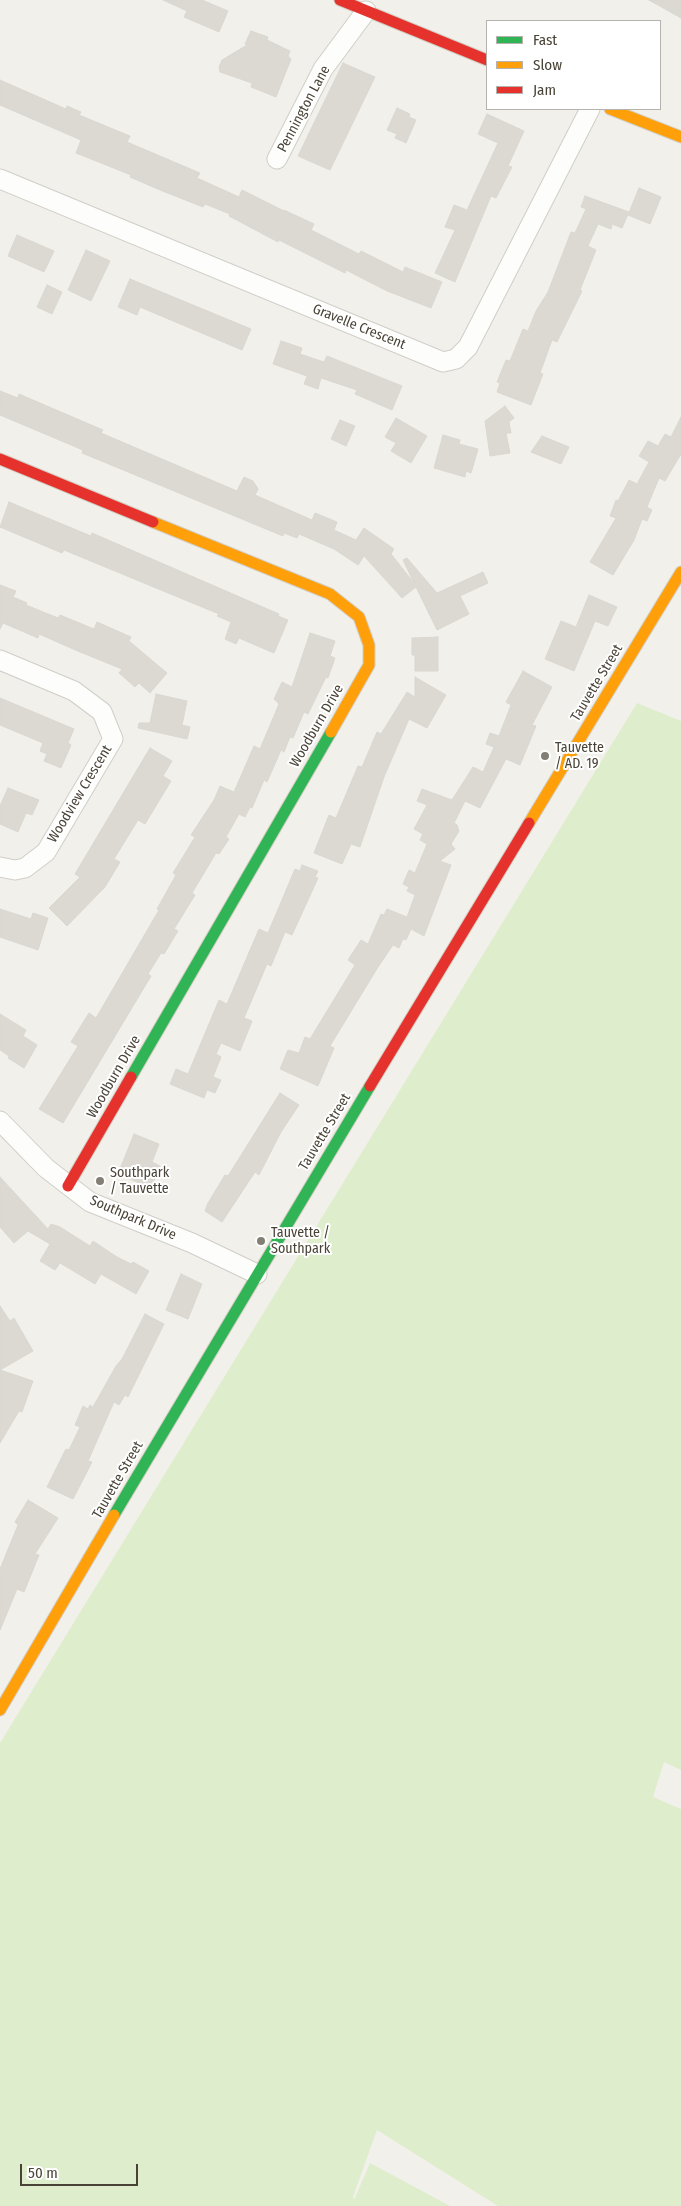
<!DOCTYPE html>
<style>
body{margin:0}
#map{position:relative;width:681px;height:2206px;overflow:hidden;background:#f2f0eb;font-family:"Fira Sans Condensed",sans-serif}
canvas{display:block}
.legend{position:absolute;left:486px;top:20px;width:175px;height:90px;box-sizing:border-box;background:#fff;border:1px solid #b6b3af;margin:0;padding:6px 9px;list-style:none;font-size:15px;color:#494236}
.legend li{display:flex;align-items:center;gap:10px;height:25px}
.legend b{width:25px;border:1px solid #b6b3af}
.scale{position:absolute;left:20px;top:2164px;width:118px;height:22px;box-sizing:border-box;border:2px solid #494236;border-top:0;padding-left:6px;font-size:15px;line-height:18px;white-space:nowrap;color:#494236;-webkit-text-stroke:4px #fff;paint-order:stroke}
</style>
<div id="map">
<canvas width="681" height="2206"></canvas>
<ul class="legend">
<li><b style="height:6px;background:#30b455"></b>Fast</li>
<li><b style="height:6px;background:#ff9f0a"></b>Slow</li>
<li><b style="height:6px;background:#e5322d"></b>Jam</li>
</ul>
<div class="scale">50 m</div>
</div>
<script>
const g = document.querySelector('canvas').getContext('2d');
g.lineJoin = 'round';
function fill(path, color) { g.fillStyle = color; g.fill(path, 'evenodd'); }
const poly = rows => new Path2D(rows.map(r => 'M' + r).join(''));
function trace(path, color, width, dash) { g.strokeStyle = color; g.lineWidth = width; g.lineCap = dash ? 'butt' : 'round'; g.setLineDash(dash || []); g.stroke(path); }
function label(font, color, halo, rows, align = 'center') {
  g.font = font + ' "Fira Sans Condensed",sans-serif'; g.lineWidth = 4; g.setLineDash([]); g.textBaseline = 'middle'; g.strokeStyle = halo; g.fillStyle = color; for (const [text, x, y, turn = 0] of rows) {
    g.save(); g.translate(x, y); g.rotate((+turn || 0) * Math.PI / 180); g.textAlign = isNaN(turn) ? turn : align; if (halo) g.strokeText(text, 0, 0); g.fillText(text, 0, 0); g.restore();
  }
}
fill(poly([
 [637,703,681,721,681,1770,664,1762,653,1797,681,1809,681,2206,498,2206,377,2130,353,2197,354,2200,370,2163,450,2206,0,2206,0,1743]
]), '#deedcb');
const building = poly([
 [163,0,202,0,228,11,219,32,184,17,187,11,163,0],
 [649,0,681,0,681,18,649,0],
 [251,31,268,37,267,40,290,51,288,56,291,59,276,97,251,87,252,83,220,72,219,67,222,60,247,45,245,44,251,31],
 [343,63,375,77,330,170,298,156,343,63],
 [0,80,66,109,67,106,81,112,79,115,130,136,127,142,200,173,197,178,239,197,242,190,284,211,284,210,314,224,311,230,359,254,361,251,403,272,405,267,442,282,431,308,387,291,346,270,345,273,279,240,278,242,229,216,230,214,205,204,203,207,160,190,130,177,131,175,76,153,81,140,0,105,0,80],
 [397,108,410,114,409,117,416,120,406,143,395,138,397,134,387,130,397,108],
 [487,114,524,131,508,166,512,167,496,198,491,196,455,282,435,273,455,230,445,227,454,205,467,210,498,143,478,134,487,114],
 [639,188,661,197,650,224,628,215,639,188],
 [585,196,629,212,622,228,612,224,611,229,598,224,588,246,596,250,580,290,582,291,557,342,552,340,540,373,543,374,531,405,497,392,500,383,497,382,506,360,510,361,523,329,528,331,536,311,548,292,571,232,575,233,586,209,581,207,585,196],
 [17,235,54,251,44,272,8,256,17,235],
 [86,250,110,261,91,301,68,290,86,250],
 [130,279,251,329,242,350,140,307,137,315,118,307,130,279],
 [47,285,62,292,52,314,37,307,47,285],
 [281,341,302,348,300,354,324,362,327,356,402,386,392,410,355,394,357,390,321,378,318,389,304,384,307,376,273,364,281,341],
 [0,391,18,398,19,394,103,430,101,433,237,491,244,477,253,481,258,489,255,495,312,520,315,513,337,522,334,530,356,540,364,528,394,549,391,554,414,583,403,560,407,558,437,593,483,572,488,583,460,596,469,614,437,630,416,587,402,598,364,556,358,565,334,549,299,534,297,538,284,533,283,536,82,453,83,450,0,415,0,391],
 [505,406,514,418,509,422,511,433,506,433,510,453,490,456,485,421,505,406],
 [681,417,681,454,665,481,659,478,647,507,652,510,647,521,642,519,634,540,613,575,590,562,616,518,610,516,616,500,618,501,629,480,637,484,649,462,639,456,648,441,658,446,665,434,671,437,681,417],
 [396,418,427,436,411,463,391,451,396,443,385,437,396,418],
 [340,420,355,426,346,446,331,439,340,420],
 [443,435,460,440,459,444,478,449,471,473,466,471,465,477,434,468,443,435],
 [542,436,569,447,561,464,531,452,542,436],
 [9,502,91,536,92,533,279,614,278,616,288,620,274,653,239,638,236,644,225,639,231,622,217,616,219,614,64,550,62,553,0,527,9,502],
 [0,585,16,591,13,597,27,603,26,605,58,618,60,615,94,629,97,622,131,637,129,641,167,673,150,693,139,683,135,687,119,673,122,669,80,652,39,634,38,638,3,623,0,629,0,585],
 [589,595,617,607,608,626,595,621,574,671,545,659,561,621,576,627,589,595],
 [310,633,335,641,330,656,335,658,328,678,326,677,308,714,304,712,293,738,290,737,284,752,281,750,267,782,264,780,252,808,250,807,245,817,239,814,226,837,229,839,219,854,216,853,192,893,195,895,174,929,178,931,164,954,161,953,148,974,151,976,63,1123,39,1109,78,1046,71,1042,89,1013,96,1018,159,910,157,909,176,875,173,873,195,837,191,835,214,800,220,786,234,792,254,746,260,749,279,704,274,699,282,682,292,687,310,633],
 [438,637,438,671,415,671,415,655,412,655,412,638,438,637],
 [523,671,552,687,532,725,536,726,520,765,506,759,480,808,465,801,454,823,457,825,459,831,451,844,455,849,440,861,451,865,424,936,411,929,406,940,403,939,399,948,393,945,378,967,330,1046,334,1048,318,1086,280,1069,288,1050,299,1053,305,1037,310,1039,355,965,348,960,361,940,368,944,381,914,384,915,387,909,407,917,415,895,407,891,409,887,403,884,409,870,415,873,427,844,420,840,423,834,414,829,427,805,417,801,422,789,452,800,473,767,483,772,494,747,486,744,490,733,499,736,511,705,506,702,523,671],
 [415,677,446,695,427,728,409,719,384,777,360,847,351,844,342,864,314,853,329,815,336,818,358,766,362,767,377,732,381,734,407,692,415,697,415,677],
 [156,694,187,701,182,725,190,727,187,739,138,728,139,723,150,723,156,694],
 [0,698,74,729,68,743,71,745,61,768,44,761,47,754,40,751,43,743,0,725,0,698],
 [150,748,172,761,163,776,171,781,145,824,138,820,114,859,120,862,105,887,67,926,49,908,80,877,75,874,150,748],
 [8,788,39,800,32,815,26,813,18,832,0,824,0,806,8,788],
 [302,865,318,871,315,877,318,878,292,935,285,932,271,966,267,964,244,1018,252,1021,240,1051,221,1043,216,1054,221,1057,213,1077,221,1080,215,1093,207,1090,204,1098,170,1084,176,1069,188,1074,219,1000,227,1004,259,929,268,933,295,869,300,871,302,865],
 [0,909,31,919,33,913,48,918,38,950,0,937,0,909],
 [0,1014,26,1030,23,1036,37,1045,24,1068,8,1058,9,1056,0,1050,0,1014],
 [280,1093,299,1105,281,1132,259,1175,255,1172,222,1222,205,1211,208,1203,225,1175,228,1176,280,1093],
 [134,1134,159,1144,152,1162,160,1166,151,1188,118,1174,134,1134],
 [0,1177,48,1229,51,1224,60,1227,90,1246,93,1241,117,1257,131,1264,133,1262,149,1271,136,1294,101,1274,95,1284,60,1263,55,1270,40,1261,50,1244,28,1231,14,1243,0,1227,0,1177],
 [181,1274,202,1284,188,1319,166,1310,181,1274],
 [0,1306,10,1321,14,1318,33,1351,0,1370,0,1306],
 [145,1314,164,1324,128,1397,125,1395,119,1405,114,1402,88,1461,92,1462,73,1499,47,1487,66,1449,69,1450,80,1427,75,1425,83,1406,88,1409,90,1405,93,1407,116,1366,122,1359,145,1314],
 [0,1370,33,1381,22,1412,19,1411,0,1443,0,1370],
 [28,1500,58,1518,35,1554,39,1555,24,1592,17,1589,0,1630,0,1569,18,1525,15,1522,28,1500]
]);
fill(building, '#dcd9d3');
trace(building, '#dad7d1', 1);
const street = poly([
 [277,159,323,69,366,11],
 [0,179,443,362,456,359,468,347,590,109],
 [0,660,74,691,102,712,113,739,46,852,25,868,15,870,0,867],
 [0,1121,46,1168,90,1202,192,1243,257,1274]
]);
const fast = poly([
 [131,1077,331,732],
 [114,1515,370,1086]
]);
const slow = poly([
 [610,109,681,137],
 [153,522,330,594,359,617,369,645,369,665,331,732],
 [529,823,681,572],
 [0,1710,114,1515]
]);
const jam = poly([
 [340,0,487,60],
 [0,459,153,522],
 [370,1086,529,823],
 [68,1186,131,1077]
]);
trace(street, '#d0cec8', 21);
trace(fast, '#d2cdc2', 13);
trace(slow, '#d2cdc2', 13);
trace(jam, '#d2cdc2', 13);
trace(street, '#fdfdfc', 19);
trace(fast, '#30b455', 11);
trace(slow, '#ff9f0a', 11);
trace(jam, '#e5322d', 11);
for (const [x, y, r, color] of [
 [545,756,5,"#847f75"],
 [100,1181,5,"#847f75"],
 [261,1241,5,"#847f75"]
]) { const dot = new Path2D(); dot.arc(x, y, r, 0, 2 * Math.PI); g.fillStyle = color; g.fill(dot); trace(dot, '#fff', 2); }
label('14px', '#494236', '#fff', [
 ["Pennington Lane",304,109,-62],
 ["Gravelle Crescent",359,327,22],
 ["Tauvette Street",597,683,-59],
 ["Woodburn Drive",317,726,-60],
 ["Woodview Crescent",80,794,-59],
 ["Woodburn Drive",114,1077,-60],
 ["Tauvette Street",325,1132,-59],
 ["Southpark Drive",133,1218,23],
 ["Tauvette Street",118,1480,-60]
]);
label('14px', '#494236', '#fff', [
 ["Tauvette",555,748],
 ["/ AD. 19",555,764],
 ["Southpark",110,1173],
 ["/ Tauvette",110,1189],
 ["Tauvette /",271,1233],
 ["Southpark",271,1249]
], 'left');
</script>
